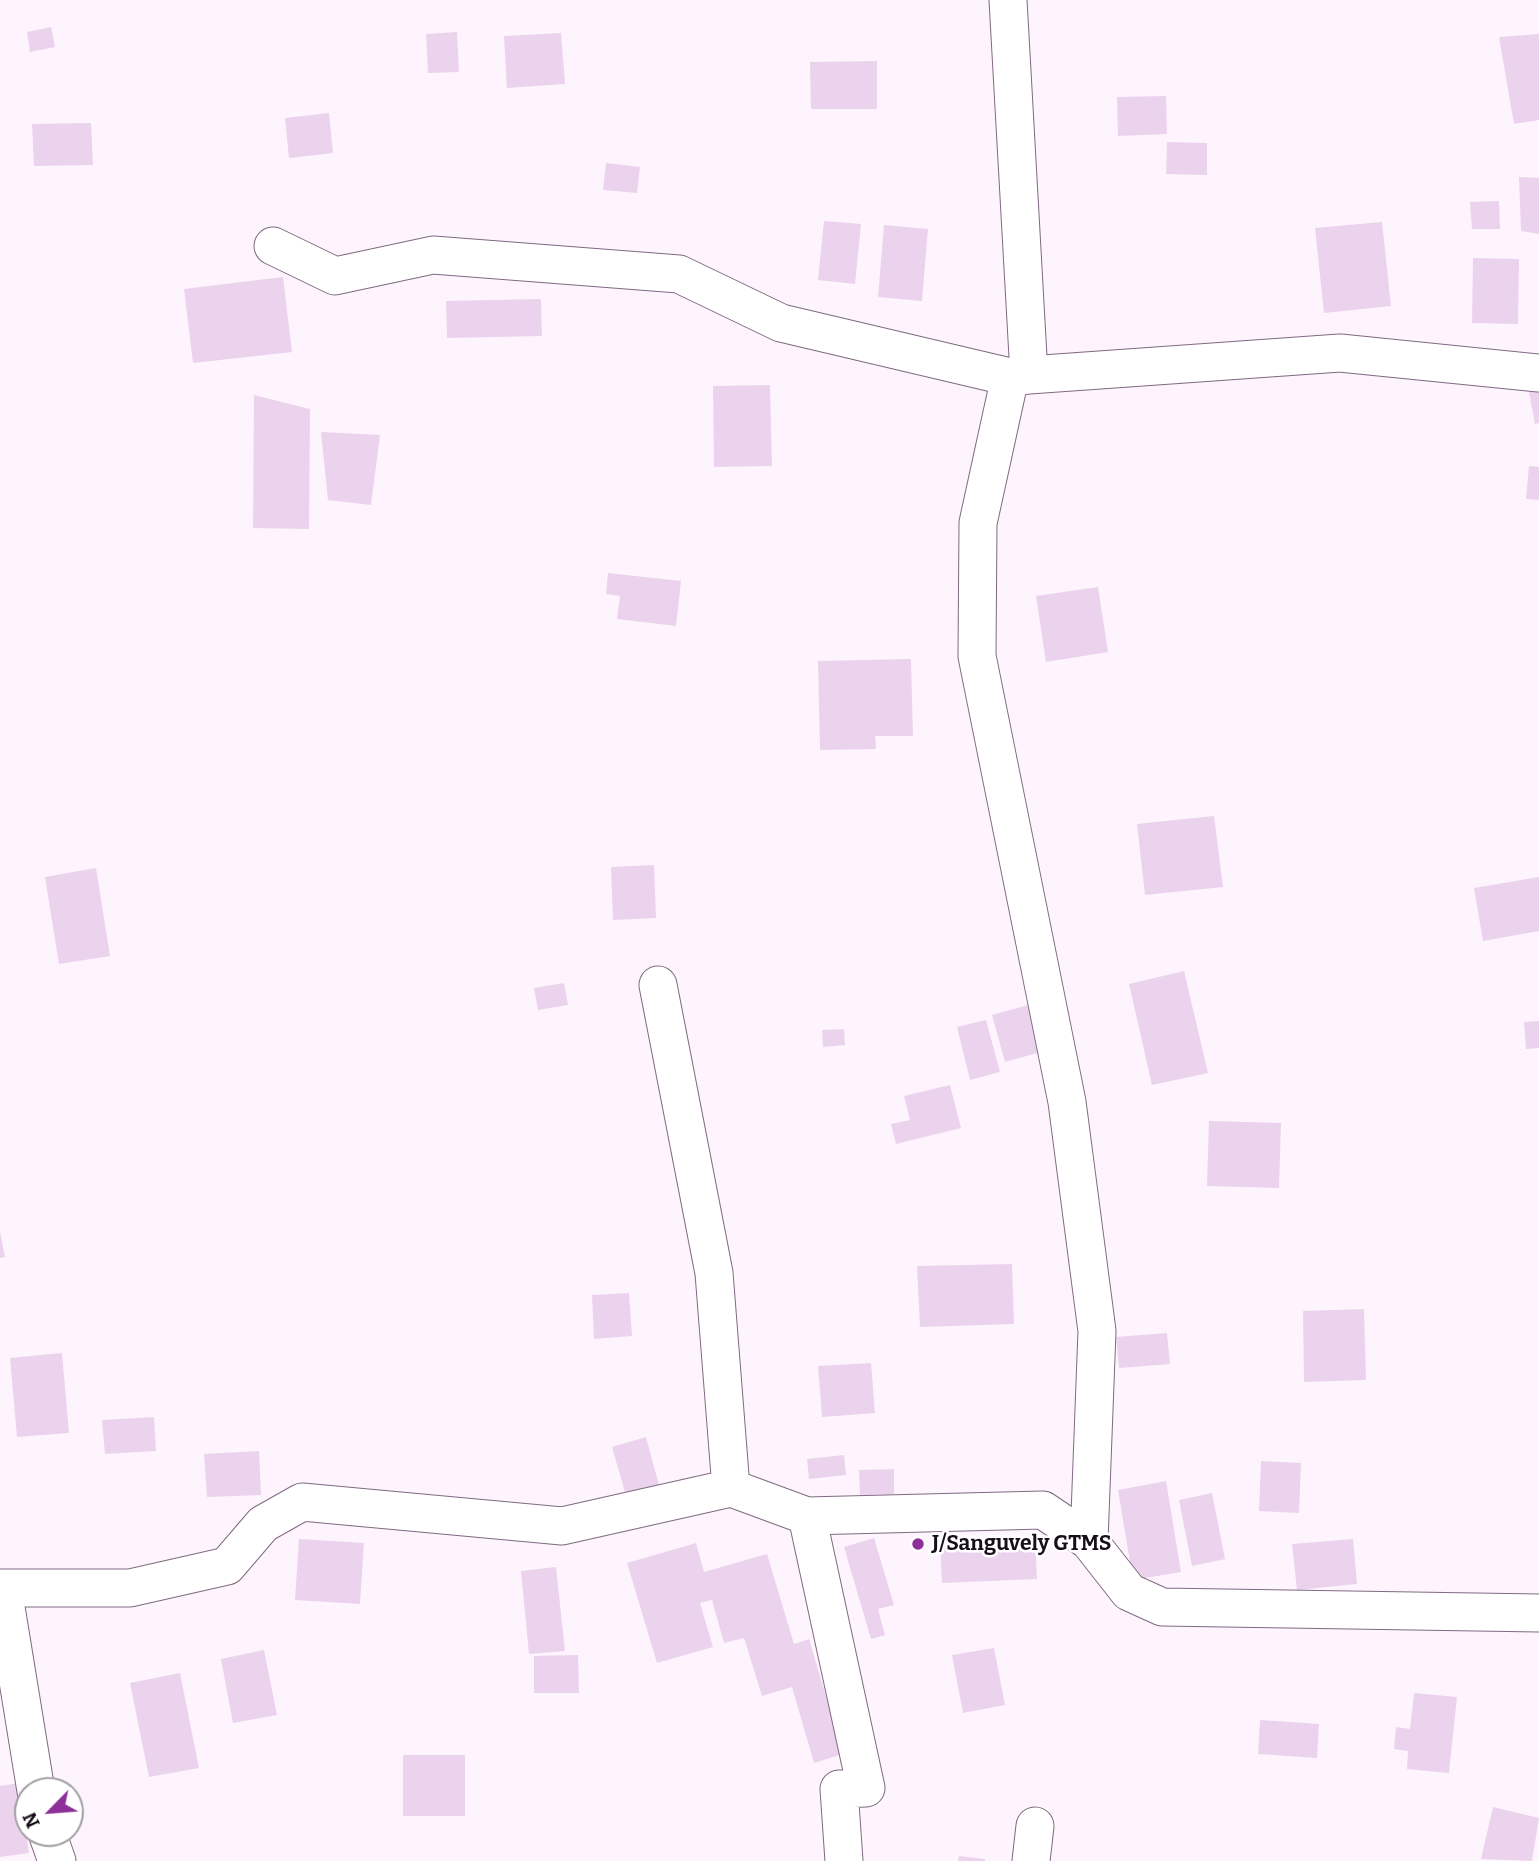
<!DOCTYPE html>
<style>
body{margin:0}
#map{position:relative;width:1539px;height:1861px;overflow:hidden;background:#fdf4fe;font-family:Bitter,serif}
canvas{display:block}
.north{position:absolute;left:14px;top:1777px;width:70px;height:70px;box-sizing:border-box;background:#fff;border:2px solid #a29fa3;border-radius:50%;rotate:245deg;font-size:19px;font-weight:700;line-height:28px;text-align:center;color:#170f18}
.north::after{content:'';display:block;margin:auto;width:24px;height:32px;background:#8d3099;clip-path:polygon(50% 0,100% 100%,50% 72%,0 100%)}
</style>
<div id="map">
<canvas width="1539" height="1861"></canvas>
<div class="north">N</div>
</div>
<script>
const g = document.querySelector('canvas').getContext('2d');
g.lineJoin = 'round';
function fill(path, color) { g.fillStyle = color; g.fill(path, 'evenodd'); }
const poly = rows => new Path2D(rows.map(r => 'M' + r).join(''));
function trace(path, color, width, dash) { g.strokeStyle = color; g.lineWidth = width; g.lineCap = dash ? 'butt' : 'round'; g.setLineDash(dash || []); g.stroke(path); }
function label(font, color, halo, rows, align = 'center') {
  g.font = font + ' Bitter,serif'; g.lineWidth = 5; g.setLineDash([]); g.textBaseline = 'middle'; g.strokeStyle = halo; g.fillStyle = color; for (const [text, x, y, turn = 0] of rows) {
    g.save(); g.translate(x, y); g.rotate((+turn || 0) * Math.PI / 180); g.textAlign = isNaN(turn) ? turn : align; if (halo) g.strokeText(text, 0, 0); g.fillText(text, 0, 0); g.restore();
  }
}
fill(poly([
 [51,27,55,47,30,52,27,32],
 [457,32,459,72,428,73,426,34],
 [561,33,565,84,507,88,504,36],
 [1539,34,1539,120,1514,124,1499,37],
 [877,61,877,109,811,109,810,62],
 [1166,96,1167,134,1118,136,1117,97],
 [329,113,333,153,289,158,285,118],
 [91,123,93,165,34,166,32,124],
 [1167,142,1207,143,1207,175,1166,174],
 [606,163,640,167,637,193,603,190],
 [1519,177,1539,178,1539,234,1521,231],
 [1499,201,1500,229,1472,229,1470,202],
 [824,221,861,224,855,284,818,280],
 [1382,222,1391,306,1324,313,1315,228],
 [884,225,928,229,922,301,878,297],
 [1473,258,1519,259,1518,324,1472,323],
 [283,277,292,352,193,363,184,289],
 [541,299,542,336,447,338,446,301],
 [770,385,772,466,714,467,713,386],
 [1539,385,1539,423,1535,424,1528,387],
 [254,395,310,409,309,529,253,528],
 [321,432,380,435,371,505,328,500],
 [1529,466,1539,467,1539,500,1526,499],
 [608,573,681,581,676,626,617,619,620,596,606,594],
 [1098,587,1108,652,1046,662,1036,596],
 [911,659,913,736,875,736,876,749,820,750,818,661],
 [1214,816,1223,887,1145,895,1137,824],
 [654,865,656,918,613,920,611,867],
 [96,868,110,956,59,964,45,877],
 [1539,877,1539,931,1483,941,1474,888],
 [1184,971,1208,1073,1152,1085,1129,984],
 [564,983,568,1005,538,1010,534,988],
 [1028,1005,1041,1052,1005,1062,992,1015],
 [986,1020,1000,1072,970,1080,957,1027],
 [1539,1021,1539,1048,1526,1049,1524,1022],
 [844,1029,845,1045,823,1047,822,1030],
 [950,1085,961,1128,896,1144,891,1124,910,1120,904,1096],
 [1209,1121,1281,1123,1279,1188,1207,1186],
 [0,1232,5,1257,0,1258],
 [1012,1264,1014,1324,920,1327,917,1266],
 [629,1293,632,1336,594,1339,592,1295],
 [1364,1309,1366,1380,1304,1382,1303,1311],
 [1167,1333,1170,1364,1119,1368,1116,1337],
 [62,1353,69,1433,17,1437,10,1358],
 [871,1363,875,1413,822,1417,818,1366],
 [154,1417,156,1451,105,1454,102,1420],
 [646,1437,660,1489,627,1499,612,1447],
 [259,1451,261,1495,207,1497,204,1454],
 [844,1455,846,1475,809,1479,807,1459],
 [1261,1461,1301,1463,1299,1513,1259,1511],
 [894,1469,894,1494,860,1495,859,1470],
 [1166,1481,1181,1572,1133,1580,1118,1490],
 [1212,1493,1225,1559,1192,1566,1179,1500],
 [874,1538,894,1605,878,1609,885,1635,871,1639,844,1547],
 [1035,1538,1037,1579,942,1583,940,1541],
 [299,1539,364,1543,360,1604,295,1600],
 [1353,1539,1357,1584,1297,1590,1292,1544],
 [696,1543,704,1572,767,1554,794,1644,809,1639,843,1754,814,1763,792,1687,762,1696,744,1638,724,1643,712,1600,700,1603,713,1647,657,1663,627,1563],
 [556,1567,565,1651,529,1654,521,1571],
 [994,1648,1005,1705,963,1713,952,1655],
 [264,1650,277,1715,233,1723,221,1659],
 [578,1655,579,1693,534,1693,534,1656],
 [180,1673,199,1768,149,1777,130,1683],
 [1414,1693,1457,1697,1449,1773,1407,1769,1408,1751,1394,1749,1396,1727,1410,1729],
 [1260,1720,1319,1724,1317,1758,1258,1754],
 [403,1755,465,1755,465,1816,403,1816],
 [19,1783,29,1853,0,1857,0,1786],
 [1493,1807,1539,1818,1532,1861,1481,1859],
 [959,1856,985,1859,985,1861,958,1861]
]), '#ebd3ed');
const street = poly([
 [1008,0,1029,375,1010,377,978,523,977,656,1067,1102,1097,1331,1089,1541],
 [273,246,335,276,433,255,679,274,781,323,1010,377],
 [1029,375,1340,353,1539,373],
 [658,985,714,1273,731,1488],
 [807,1516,866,1788,839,1789,844,1861],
 [0,1588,130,1588,227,1566,263,1524,302,1502,562,1526,731,1488,807,1516,1043,1510,1089,1541,1129,1592,1162,1607,1539,1613],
 [3,1589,36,1791],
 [47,1833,57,1861],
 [1031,1861,1035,1826]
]);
trace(street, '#7f6a81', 39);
trace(street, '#fff', 37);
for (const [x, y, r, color] of [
 [918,1544,7,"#8d3099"]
]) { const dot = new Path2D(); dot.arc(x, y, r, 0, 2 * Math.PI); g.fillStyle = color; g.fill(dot); trace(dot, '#fff', 2.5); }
label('bold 21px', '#170f18', '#fff', [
 ["J/Sanguvely GTMS",932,1544]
], 'left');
</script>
